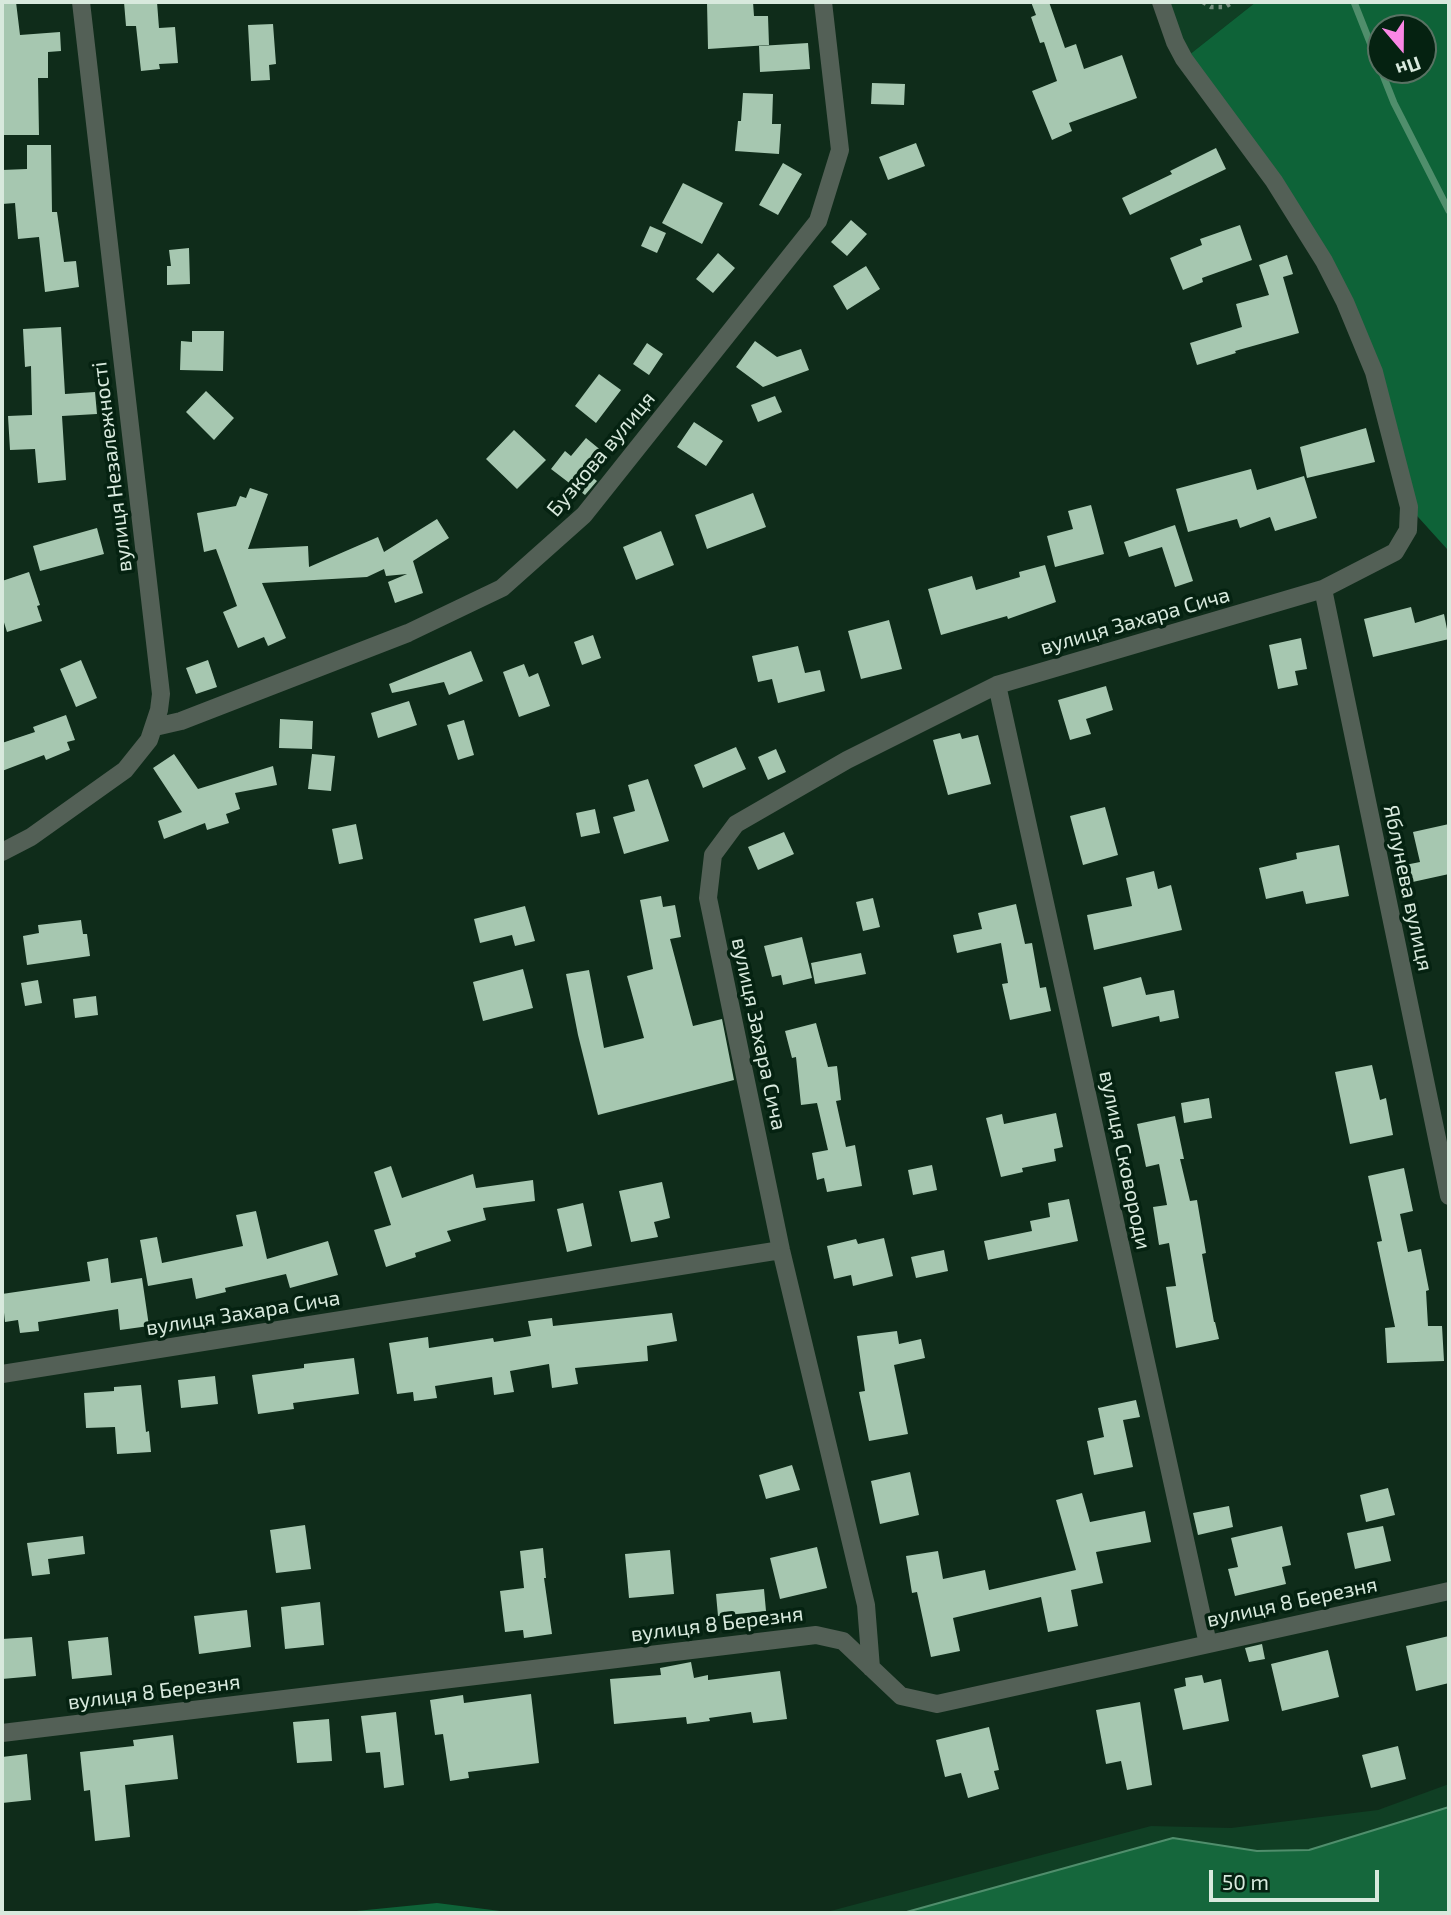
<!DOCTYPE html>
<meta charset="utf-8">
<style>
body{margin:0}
#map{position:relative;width:1451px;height:1915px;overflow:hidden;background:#0f2c1a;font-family:"Exo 2",sans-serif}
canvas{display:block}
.frame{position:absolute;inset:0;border:4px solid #d8e9dd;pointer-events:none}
.north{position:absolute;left:1367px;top:14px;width:70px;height:70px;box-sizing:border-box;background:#052211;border:2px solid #597263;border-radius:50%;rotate:160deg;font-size:19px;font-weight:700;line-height:28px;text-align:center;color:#d8e9dd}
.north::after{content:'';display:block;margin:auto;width:24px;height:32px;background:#fb87e5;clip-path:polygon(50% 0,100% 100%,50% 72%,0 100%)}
.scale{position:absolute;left:1209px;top:1870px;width:170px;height:32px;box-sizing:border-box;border:4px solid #d8e9dd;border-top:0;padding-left:9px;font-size:21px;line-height:24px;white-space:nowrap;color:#d8e9dd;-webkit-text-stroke:5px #052211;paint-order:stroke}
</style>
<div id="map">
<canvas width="1451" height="1915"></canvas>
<div class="frame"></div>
<div class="north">Пн</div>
<div class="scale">50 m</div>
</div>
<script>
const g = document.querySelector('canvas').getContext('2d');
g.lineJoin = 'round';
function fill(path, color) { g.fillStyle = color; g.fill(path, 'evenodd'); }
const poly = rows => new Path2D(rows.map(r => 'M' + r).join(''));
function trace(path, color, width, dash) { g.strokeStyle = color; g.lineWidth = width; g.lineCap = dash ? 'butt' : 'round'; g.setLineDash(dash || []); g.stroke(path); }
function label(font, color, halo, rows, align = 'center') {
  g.font = font + ' "Exo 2",sans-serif'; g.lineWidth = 7; g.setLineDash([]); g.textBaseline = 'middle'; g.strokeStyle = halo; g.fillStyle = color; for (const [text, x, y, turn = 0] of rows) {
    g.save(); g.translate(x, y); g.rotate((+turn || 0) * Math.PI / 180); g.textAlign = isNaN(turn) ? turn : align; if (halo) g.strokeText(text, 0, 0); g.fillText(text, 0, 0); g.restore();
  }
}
fill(poly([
 [1161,2,1256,2,1184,59],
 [1449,1784,1449,1807,1309,1850,1257,1851,1173,1838,903,1913,823,1913,1151,1826,1231,1828,1378,1810]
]), '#103f24');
fill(poly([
 [1256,2,1449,2,1449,558,1447,549,1409,507,1345,302,1184,59],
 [1381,28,1423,28,1423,70,1381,70],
 [437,1903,516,1913,336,1913]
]), '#0e6338');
const water = poly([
 [1449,1807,1449,1913,903,1913,1173,1838,1257,1851,1309,1850,1449,1807]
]);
fill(water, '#15673c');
trace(water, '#508e6c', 2);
trace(poly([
 [1354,2,1394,103,1449,211]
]), '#508e6c', 7);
fill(poly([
 [2,2,16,2,20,35,60,32,61,51,48,52,48,78,38,78,39,135,2,135],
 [124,2,157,2,159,28,175,27,178,63,159,64,160,69,141,71,136,26,126,26],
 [707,2,753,2,754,16,768,16,769,45,708,49],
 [1031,2,1049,2,1065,48,1076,44,1084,69,1122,55,1137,98,1069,123,1072,131,1052,140,1032,91,1057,81,1044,42,1040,43,1031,17,1036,15],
 [273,24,276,64,269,65,270,80,251,81,248,25],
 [808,43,810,69,760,72,759,46],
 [872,83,905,84,904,105,871,104],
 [743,93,773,94,772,124,781,124,779,154,735,151,738,121,741,121],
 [916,143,925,166,888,180,879,157],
 [27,145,51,145,52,212,57,212,64,262,76,261,79,287,45,292,39,237,18,239,15,203,2,204,2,170,27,169],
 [1216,148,1226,169,1130,215,1122,198,1172,174,1170,171],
 [783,163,802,174,778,215,759,205],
 [683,183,723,203,702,244,662,223],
 [851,220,867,234,847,256,831,242],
 [1240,225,1252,260,1202,278,1203,282,1183,290,1170,258,1202,245,1200,239],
 [650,226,666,233,657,253,641,246],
 [189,248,190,284,167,285,167,266,171,266,169,250],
 [718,253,735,268,713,293,696,279],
 [1287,255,1293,274,1283,277,1299,333,1235,351,1236,353,1197,365,1190,343,1242,327,1236,304,1269,295,1259,265],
 [866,266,880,289,847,310,833,286],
 [61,327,65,394,95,392,97,414,62,416,66,480,38,483,35,449,10,450,8,416,32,415,31,366,25,367,23,329],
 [192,331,224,331,223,371,180,370,181,341,192,342],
 [755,341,777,357,801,349,809,370,763,387,736,367],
 [647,343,663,354,649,375,633,364],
 [599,374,621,390,596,423,575,406],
 [206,391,234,418,214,440,186,412],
 [775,396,782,412,758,422,751,405],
 [694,422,723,441,706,466,677,447],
 [1366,428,1375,462,1307,478,1300,447],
 [514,430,546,460,517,489,486,459],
 [586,438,603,452,587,473,597,481,585,495,551,469,565,451,571,456],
 [1251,469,1257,490,1304,476,1317,518,1275,531,1270,517,1240,528,1237,519,1188,532,1176,489],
 [250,488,268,494,248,549,308,546,309,567,378,537,384,552,437,519,449,538,413,561,423,593,395,603,388,582,407,574,386,576,384,569,367,577,262,583,286,638,268,646,264,637,238,648,223,612,237,606,216,549,204,552,197,513,236,506,240,496,246,498],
 [753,493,766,527,707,549,695,515],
 [1091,505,1104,554,1055,567,1047,536,1073,529,1068,511],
 [1175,525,1193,581,1175,587,1162,547,1129,557,1124,542],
 [97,528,104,554,40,571,33,546],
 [661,531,674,565,636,580,623,547],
 [1045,565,1056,602,1008,619,1007,616,941,635,928,589,972,576,976,590,1020,577,1019,572],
 [29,572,40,605,37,606,42,621,7,632,2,616,2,581],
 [1411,607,1415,623,1444,614,1449,639,1373,657,1364,619],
 [889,620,902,669,861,679,848,631],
 [593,635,601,658,582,665,574,642],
 [1301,638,1307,669,1295,671,1298,685,1278,689,1269,645],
 [798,646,805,673,820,670,825,691,778,703,772,679,758,682,752,656],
 [471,651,483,681,449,695,444,682,392,693,389,684],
 [81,660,97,698,76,707,60,669],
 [208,660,217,687,196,694,186,668],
 [524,664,529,677,538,673,550,706,519,717,503,672],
 [1106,686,1113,710,1086,719,1091,734,1070,740,1058,700],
 [409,701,417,725,378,738,371,713],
 [66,715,75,740,67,742,70,750,46,760,44,755,2,771,2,743,35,732,33,727],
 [280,719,313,721,312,749,279,748],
 [464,720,474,755,458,760,447,725],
 [960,733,962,739,978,735,991,784,948,795,933,740],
 [736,747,746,769,703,788,694,765],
 [776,749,786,772,768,780,758,757],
 [174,754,198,789,273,766,277,785,235,793,240,809,226,814,229,823,207,830,205,823,164,839,158,821,182,812,153,768],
 [312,754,335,756,331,791,308,789],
 [648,779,669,841,624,854,613,817,635,811,628,785],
 [1105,807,1118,855,1083,865,1070,816],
 [595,809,600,833,581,837,576,813],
 [356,824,363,859,339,864,332,829],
 [1449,824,1449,874,1408,883,1405,865,1420,862,1413,832],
 [784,832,794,854,758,870,748,847],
 [1339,845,1349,896,1306,904,1303,891,1266,899,1259,868,1297,859,1296,853],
 [1154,871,1158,889,1171,885,1182,930,1094,950,1087,915,1132,906,1126,878],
 [661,896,663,907,675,905,681,937,670,939,693,1026,722,1019,734,1080,598,1115,578,1035,566,974,589,970,604,1048,644,1038,627,976,653,969,640,900],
 [873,898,880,927,863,931,856,902],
 [1016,904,1025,944,1032,943,1040,988,1046,987,1051,1011,1010,1020,1002,984,1008,983,1001,943,957,953,953,935,982,929,978,913],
 [525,906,535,941,515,946,512,935,480,943,474,919],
 [81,920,83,934,87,934,90,956,27,965,23,936,39,933,38,925],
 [802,937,812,978,783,985,781,975,772,977,764,946],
 [861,953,866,974,815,984,811,963],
 [523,969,533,1008,483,1021,473,982],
 [1141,977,1146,995,1174,990,1179,1018,1160,1022,1159,1016,1112,1027,1103,987],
 [38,980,42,1003,25,1006,21,983],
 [96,996,98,1015,75,1018,73,999],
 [816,1023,828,1067,837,1066,841,1100,836,1101,846,1147,855,1145,862,1186,827,1192,824,1178,817,1180,812,1153,828,1150,817,1103,801,1105,796,1057,792,1058,785,1031],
 [1372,1065,1380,1100,1386,1098,1393,1135,1350,1144,1335,1072],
 [1209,1098,1212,1118,1184,1123,1181,1103],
 [1056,1113,1063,1147,1054,1149,1056,1161,1022,1168,1023,1172,1001,1177,986,1118,1002,1114,1004,1124],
 [1175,1116,1184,1159,1180,1159,1190,1201,1197,1200,1206,1253,1202,1254,1214,1322,1215,1322,1219,1339,1176,1348,1166,1287,1176,1286,1169,1243,1159,1245,1153,1207,1167,1205,1159,1164,1146,1167,1137,1124],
 [932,1165,937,1190,913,1195,908,1170],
 [391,1166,402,1198,473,1174,476,1188,533,1180,535,1201,483,1208,486,1220,447,1231,451,1241,415,1253,416,1257,386,1267,374,1230,391,1225,374,1172],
 [1404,1168,1413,1211,1400,1214,1408,1252,1421,1249,1429,1290,1426,1291,1428,1326,1442,1326,1444,1361,1387,1363,1385,1328,1395,1327,1377,1242,1382,1241,1368,1176],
 [662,1182,670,1218,654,1222,658,1237,631,1242,619,1191],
 [1069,1199,1078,1241,988,1260,984,1241,1032,1231,1030,1221,1050,1217,1048,1203],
 [583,1203,592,1246,567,1252,557,1209],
 [256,1211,267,1259,328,1241,338,1275,290,1288,286,1274,225,1288,226,1292,196,1299,192,1278,148,1286,140,1240,157,1237,162,1263,243,1246,236,1215],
 [884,1238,893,1276,853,1286,851,1275,834,1279,827,1246,856,1239,858,1244],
 [944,1250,948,1271,916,1278,911,1257],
 [108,1258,111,1283,142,1278,149,1326,120,1330,118,1309,38,1322,39,1331,20,1333,18,1320,5,1322,2,1294,90,1281,87,1262],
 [672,1313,677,1341,647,1346,648,1361,575,1368,578,1384,552,1388,549,1364,510,1371,514,1392,494,1395,492,1377,435,1386,437,1398,414,1401,413,1392,397,1394,389,1343,428,1337,429,1348,493,1338,494,1342,531,1336,528,1321,552,1318,553,1326],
 [897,1331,899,1344,921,1339,925,1358,894,1365,908,1434,869,1441,859,1392,865,1391,857,1336],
 [354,1358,359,1394,293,1403,294,1409,258,1414,252,1375,304,1368,304,1364],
 [215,1376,218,1404,181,1408,178,1380],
 [141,1385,146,1432,149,1431,151,1452,117,1454,115,1427,86,1428,84,1393,114,1391,114,1387],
 [1136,1400,1140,1417,1123,1420,1133,1467,1094,1475,1087,1441,1104,1437,1098,1408],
 [792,1465,800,1490,766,1499,759,1475],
 [910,1472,919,1515,880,1524,871,1481],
 [1388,1488,1395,1515,1366,1522,1360,1495],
 [1082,1493,1090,1522,1145,1511,1151,1542,1096,1552,1103,1583,1071,1590,1078,1626,1048,1632,1041,1597,953,1618,960,1651,931,1657,917,1592,912,1593,906,1556,938,1551,943,1579,985,1570,989,1590,1076,1570,1056,1500],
 [1229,1506,1233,1527,1198,1535,1193,1513],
 [305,1525,311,1569,276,1573,270,1530],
 [1282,1526,1291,1565,1282,1567,1286,1584,1235,1596,1228,1569,1238,1567,1231,1538],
 [1383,1526,1391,1561,1355,1569,1347,1533],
 [83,1536,85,1554,48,1559,50,1574,32,1576,27,1543],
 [817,1547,827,1588,780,1599,770,1558],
 [543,1548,546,1578,544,1578,552,1634,524,1638,523,1630,505,1632,500,1591,524,1588,520,1551],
 [670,1550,674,1594,629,1598,625,1554],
 [764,1589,766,1611,718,1616,716,1594],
 [320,1602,324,1645,285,1649,281,1607],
 [247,1610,251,1647,199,1654,194,1616],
 [1449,1636,1449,1683,1416,1691,1406,1646],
 [32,1637,36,1676,2,1679,2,1639],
 [108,1637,112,1675,72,1679,68,1641],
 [1262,1644,1265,1659,1249,1662,1245,1648],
 [1328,1650,1339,1697,1282,1711,1271,1664],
 [691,1662,694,1678,708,1675,708,1680,780,1671,787,1719,753,1723,751,1712,709,1718,710,1721,687,1724,686,1717,614,1724,610,1679,661,1675,660,1668],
 [1202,1675,1204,1683,1221,1679,1229,1721,1183,1730,1174,1689,1186,1686,1185,1678],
 [531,1694,539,1763,468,1772,469,1778,450,1781,443,1734,435,1735,430,1700,463,1695,464,1703],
 [1140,1702,1152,1785,1127,1790,1121,1761,1106,1764,1096,1710],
 [396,1712,404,1785,384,1788,380,1752,366,1753,361,1716],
 [329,1719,332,1761,297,1763,293,1722],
 [989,1727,999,1770,994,1771,999,1789,968,1798,961,1773,945,1777,936,1740],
 [173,1735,178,1779,125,1785,130,1837,95,1841,90,1790,84,1791,80,1752,134,1746,133,1740],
 [1398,1746,1406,1779,1371,1788,1362,1755],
 [27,1754,31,1800,2,1803,2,1757]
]), '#a6c7b0');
trace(poly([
 [1203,2,1211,7,1225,7,1233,2]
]), '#768d7e', 4.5, [3.5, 5]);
trace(poly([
 [1323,589,1449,1196],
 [997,685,1208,1644],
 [155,727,181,721,408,633,502,588,584,515,818,221,840,150,823,2],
 [2,852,31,837,125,770,149,740,159,710,161,694,81,2],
 [2,1374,781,1250],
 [871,1668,866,1605,781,1250,708,898,713,855,736,824,847,760,997,685,1323,589,1395,552,1408,530,1409,507,1374,372,1345,302,1324,261,1274,181,1184,59,1175,42,1161,2],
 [2,1733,816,1635,843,1641,901,1696,937,1704,1449,1591]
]), '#536056', 18);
label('21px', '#d8e9dd', '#052211', [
 ["Бузкова вулиця",601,454,-50],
 ["вулиця Незалежності",112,467,-97],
 ["вулиця Захара Сича",1135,621,-16],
 ["Яблунева вулиця",1408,888,78],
 ["вулиця Захара Сича",759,1034,78],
 ["вулиця Сковороди",1125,1160,78],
 ["вулиця Захара Сича",243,1313,-9],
 ["вулиця 8 Березня",1292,1602,-12],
 ["вулиця 8 Березня",717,1624,-7],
 ["вулиця 8 Березня",154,1692,-7]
]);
</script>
